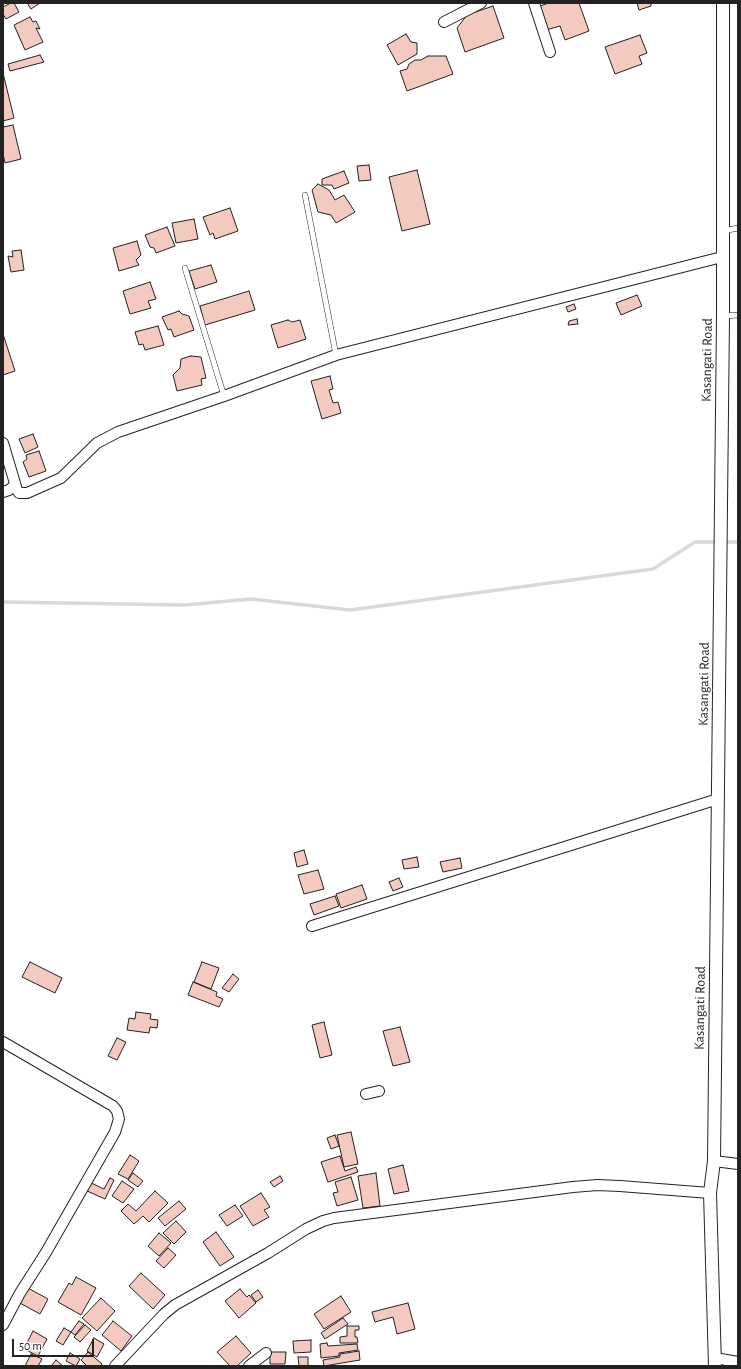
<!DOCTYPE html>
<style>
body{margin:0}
#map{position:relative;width:741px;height:1369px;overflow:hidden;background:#fff;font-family:"Alegreya Sans",sans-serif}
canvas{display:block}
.frame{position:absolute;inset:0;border:4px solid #222;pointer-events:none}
.scale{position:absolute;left:12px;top:1339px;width:82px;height:18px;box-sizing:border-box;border:2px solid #222;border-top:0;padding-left:5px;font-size:12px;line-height:14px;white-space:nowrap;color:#222;-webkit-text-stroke:3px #fff;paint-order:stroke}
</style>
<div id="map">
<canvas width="741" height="1369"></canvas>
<div class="frame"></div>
<div class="scale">50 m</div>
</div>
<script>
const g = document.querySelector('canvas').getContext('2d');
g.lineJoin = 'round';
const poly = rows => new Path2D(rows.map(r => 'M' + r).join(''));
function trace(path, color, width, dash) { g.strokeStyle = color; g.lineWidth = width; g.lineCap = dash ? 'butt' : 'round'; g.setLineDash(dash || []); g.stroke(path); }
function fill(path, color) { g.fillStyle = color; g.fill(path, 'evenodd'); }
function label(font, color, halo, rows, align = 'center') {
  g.font = font + ' "Alegreya Sans",sans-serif'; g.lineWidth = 3; g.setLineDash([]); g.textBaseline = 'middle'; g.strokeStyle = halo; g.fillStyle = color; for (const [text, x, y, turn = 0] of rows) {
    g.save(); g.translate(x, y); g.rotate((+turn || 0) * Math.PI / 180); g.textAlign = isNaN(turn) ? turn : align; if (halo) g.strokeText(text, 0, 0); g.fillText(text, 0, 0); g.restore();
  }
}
trace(poly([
 [3,602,184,605,251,599,350,610,653,569,695,542,738,542]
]), '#d9d9d9', 3.5);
const building = poly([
 [11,3,14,3,19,12,6,19,3,14,3,7,11,3],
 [27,3,40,3,31,9,27,3],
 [549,3,579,3,589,31,565,40,560,26,546,30,537,7,549,3],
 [637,3,651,3,651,6,639,10,637,3],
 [493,6,504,38,465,52,457,28,467,15,493,6],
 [30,17,33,22,36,21,40,29,36,28,43,42,25,50,14,25,30,17],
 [406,34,411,42,417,43,417,54,398,65,387,45,406,34],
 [640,35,647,53,639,56,642,64,615,74,605,47,640,35],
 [40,55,44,62,10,71,8,64,40,55],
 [428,56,446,56,453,74,407,91,400,71,407,69,409,64,415,60,421,60,428,56],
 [3,73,14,118,3,121,3,73],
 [13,125,21,159,5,163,3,154,3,127,13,125],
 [369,165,371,180,359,181,357,166,369,165],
 [417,170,430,224,402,231,389,177,417,170],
 [344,171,349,183,334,189,332,185,322,185,322,179,344,171],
 [318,184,329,190,335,200,344,195,355,212,336,223,331,215,318,212,312,190,318,184],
 [230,208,238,231,215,239,213,233,210,235,203,217,230,208],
 [194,219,198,239,176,243,172,223,194,219],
 [167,227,175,246,156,253,154,248,150,247,145,235,167,227],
 [137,241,141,255,136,260,139,265,119,271,113,248,137,241],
 [21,250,24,270,11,272,8,256,13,257,12,251,21,250],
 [211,265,217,282,195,289,189,271,211,265],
 [150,282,156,299,148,301,151,308,130,314,123,291,150,282],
 [249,291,255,310,205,325,200,306,249,291],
 [637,295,642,306,621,315,616,303,637,295],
 [574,304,576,309,568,312,566,307,574,304],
 [179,311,182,314,189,316,194,330,174,337,171,329,168,330,162,317,179,311],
 [577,319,578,324,568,325,569,321,577,319],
 [288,320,292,322,300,320,306,339,278,348,271,325,288,320],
 [158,326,164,345,145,350,143,344,139,345,135,332,158,326],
 [3,334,15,371,3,375,3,334],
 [191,356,201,357,206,378,201,379,202,385,177,391,173,375,180,368,181,359,191,356],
 [330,376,333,389,329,390,333,403,338,402,341,413,322,419,311,381,330,376],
 [33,434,38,447,25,453,19,439,33,434],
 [39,451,46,471,29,477,23,462,27,459,26,455,39,451],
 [304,850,308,864,297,867,294,853,304,850],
 [417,857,419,867,404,869,402,860,417,857],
 [460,858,462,868,443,872,440,862,460,858],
 [318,870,324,889,304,894,298,875,318,870],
 [399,878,403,887,393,891,389,882,399,878],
 [362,885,367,899,341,908,336,894,362,885],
 [335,896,339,906,314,915,310,904,335,896],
 [30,962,62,978,55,993,22,977,30,962],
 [202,962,219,968,211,989,194,982,202,962],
 [233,974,239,979,229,992,222,988,233,974],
 [193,982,217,992,216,996,223,999,219,1007,188,995,193,982],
 [136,1012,151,1014,150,1019,158,1020,157,1028,150,1027,149,1033,127,1030,129,1018,135,1019,136,1012],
 [324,1022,332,1055,320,1058,312,1025,324,1022],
 [400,1027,410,1062,393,1066,383,1031,400,1027],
 [117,1038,126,1042,117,1060,108,1056,117,1038],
 [351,1132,358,1164,344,1167,337,1135,351,1132],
 [335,1135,339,1146,331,1149,327,1138,335,1135],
 [130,1155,139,1161,128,1179,118,1174,130,1155],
 [340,1156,345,1171,356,1167,358,1172,328,1182,321,1162,340,1156],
 [403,1165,409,1191,394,1194,388,1169,403,1165],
 [133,1173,143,1181,138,1187,128,1180,133,1173],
 [376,1173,380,1206,363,1208,358,1176,376,1173],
 [280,1176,283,1181,274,1187,270,1182,280,1176],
 [351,1177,358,1200,337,1206,333,1193,338,1192,335,1182,351,1177],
 [110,1178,114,1180,105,1199,85,1190,89,1182,104,1189,110,1178],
 [122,1181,134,1189,123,1203,112,1196,122,1181],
 [155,1191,168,1203,149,1222,143,1216,134,1224,121,1211,128,1204,136,1211,155,1191],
 [261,1193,270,1207,264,1210,269,1217,253,1226,240,1206,261,1193],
 [179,1201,186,1209,165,1226,158,1218,179,1201],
 [235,1205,243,1216,227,1226,219,1215,235,1205],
 [176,1221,186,1232,174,1244,163,1233,176,1221],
 [216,1232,234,1257,220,1266,203,1242,216,1232],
 [159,1233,171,1243,159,1256,148,1246,159,1233],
 [168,1248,176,1255,164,1268,156,1261,168,1248],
 [141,1273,165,1295,153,1309,129,1286,141,1273],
 [76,1277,96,1288,81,1315,58,1302,69,1283,72,1285,76,1277],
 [26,1287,48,1299,40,1314,18,1302,26,1287],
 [240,1289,247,1297,249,1295,256,1303,239,1318,225,1301,240,1289],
 [258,1290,263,1297,256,1302,251,1295,258,1290],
 [341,1296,351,1312,324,1329,314,1314,341,1296],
 [101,1298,115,1311,97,1331,82,1318,101,1298],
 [408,1303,415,1329,397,1334,393,1317,375,1322,372,1312,408,1303],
 [343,1318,348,1324,325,1339,321,1333,343,1318],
 [79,1321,84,1324,75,1335,71,1332,79,1321],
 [113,1321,132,1336,121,1351,102,1335,113,1321],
 [85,1325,91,1330,80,1342,74,1337,85,1325],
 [347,1326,359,1326,359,1330,355,1330,355,1337,357,1337,358,1343,340,1343,340,1337,347,1336,347,1326],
 [64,1328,71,1332,63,1345,56,1341,64,1328],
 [33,1331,47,1339,38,1356,24,1349,33,1331],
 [236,1336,251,1353,237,1366,230,1366,217,1352,236,1336],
 [94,1338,104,1344,97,1357,87,1351,94,1338],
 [311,1340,311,1352,294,1353,293,1341,311,1340],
 [327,1343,328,1346,357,1344,358,1350,339,1353,339,1356,321,1358,320,1344,327,1343],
 [359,1351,360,1360,324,1366,323,1360,340,1357,340,1354,359,1351],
 [88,1352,102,1364,101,1366,87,1366,81,1360,88,1352],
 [270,1352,286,1352,285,1364,270,1364,270,1352],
 [70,1353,80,1359,76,1366,66,1361,70,1353],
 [31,1354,42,1359,38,1366,25,1366,31,1354],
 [298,1357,308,1357,308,1366,299,1366,298,1357],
 [56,1360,63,1366,51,1366,56,1360]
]);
fill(building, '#f3c9c0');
trace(building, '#222', 1);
const service = poly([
 [305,195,336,355],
 [723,231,738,228],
 [185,268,224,396],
 [724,316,738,315]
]);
const minor = poly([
 [534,3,550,52],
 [444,22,481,3],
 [3,443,17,490,19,493,27,493,61,478,97,443,118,432,224,396,336,355,722,257],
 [3,492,9,490,15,485],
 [312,926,718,799],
 [3,1042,113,1106,117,1111,119,1119,115,1132,45,1254,20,1293,3,1325],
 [366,1094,379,1091],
 [714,1161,738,1164],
 [715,1358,738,1362],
 [115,1366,164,1314,175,1305,268,1253,306,1229,323,1221,334,1218,573,1187,597,1185,620,1186,710,1193],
 [249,1366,266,1353]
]);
const tertiary = poly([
 [715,1366,710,1193,714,1161,723,317,723,3]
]);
trace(service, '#222', 6);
trace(minor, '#222', 12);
trace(tertiary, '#222', 14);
trace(service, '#fff', 5);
trace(minor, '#fff', 10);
trace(tertiary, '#fff', 12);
label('14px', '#222', '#fff', [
 ["Kasangati Road",707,360,-89],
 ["Kasangati Road",704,684,-89],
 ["Kasangati Road",700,1008,-89]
]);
</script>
